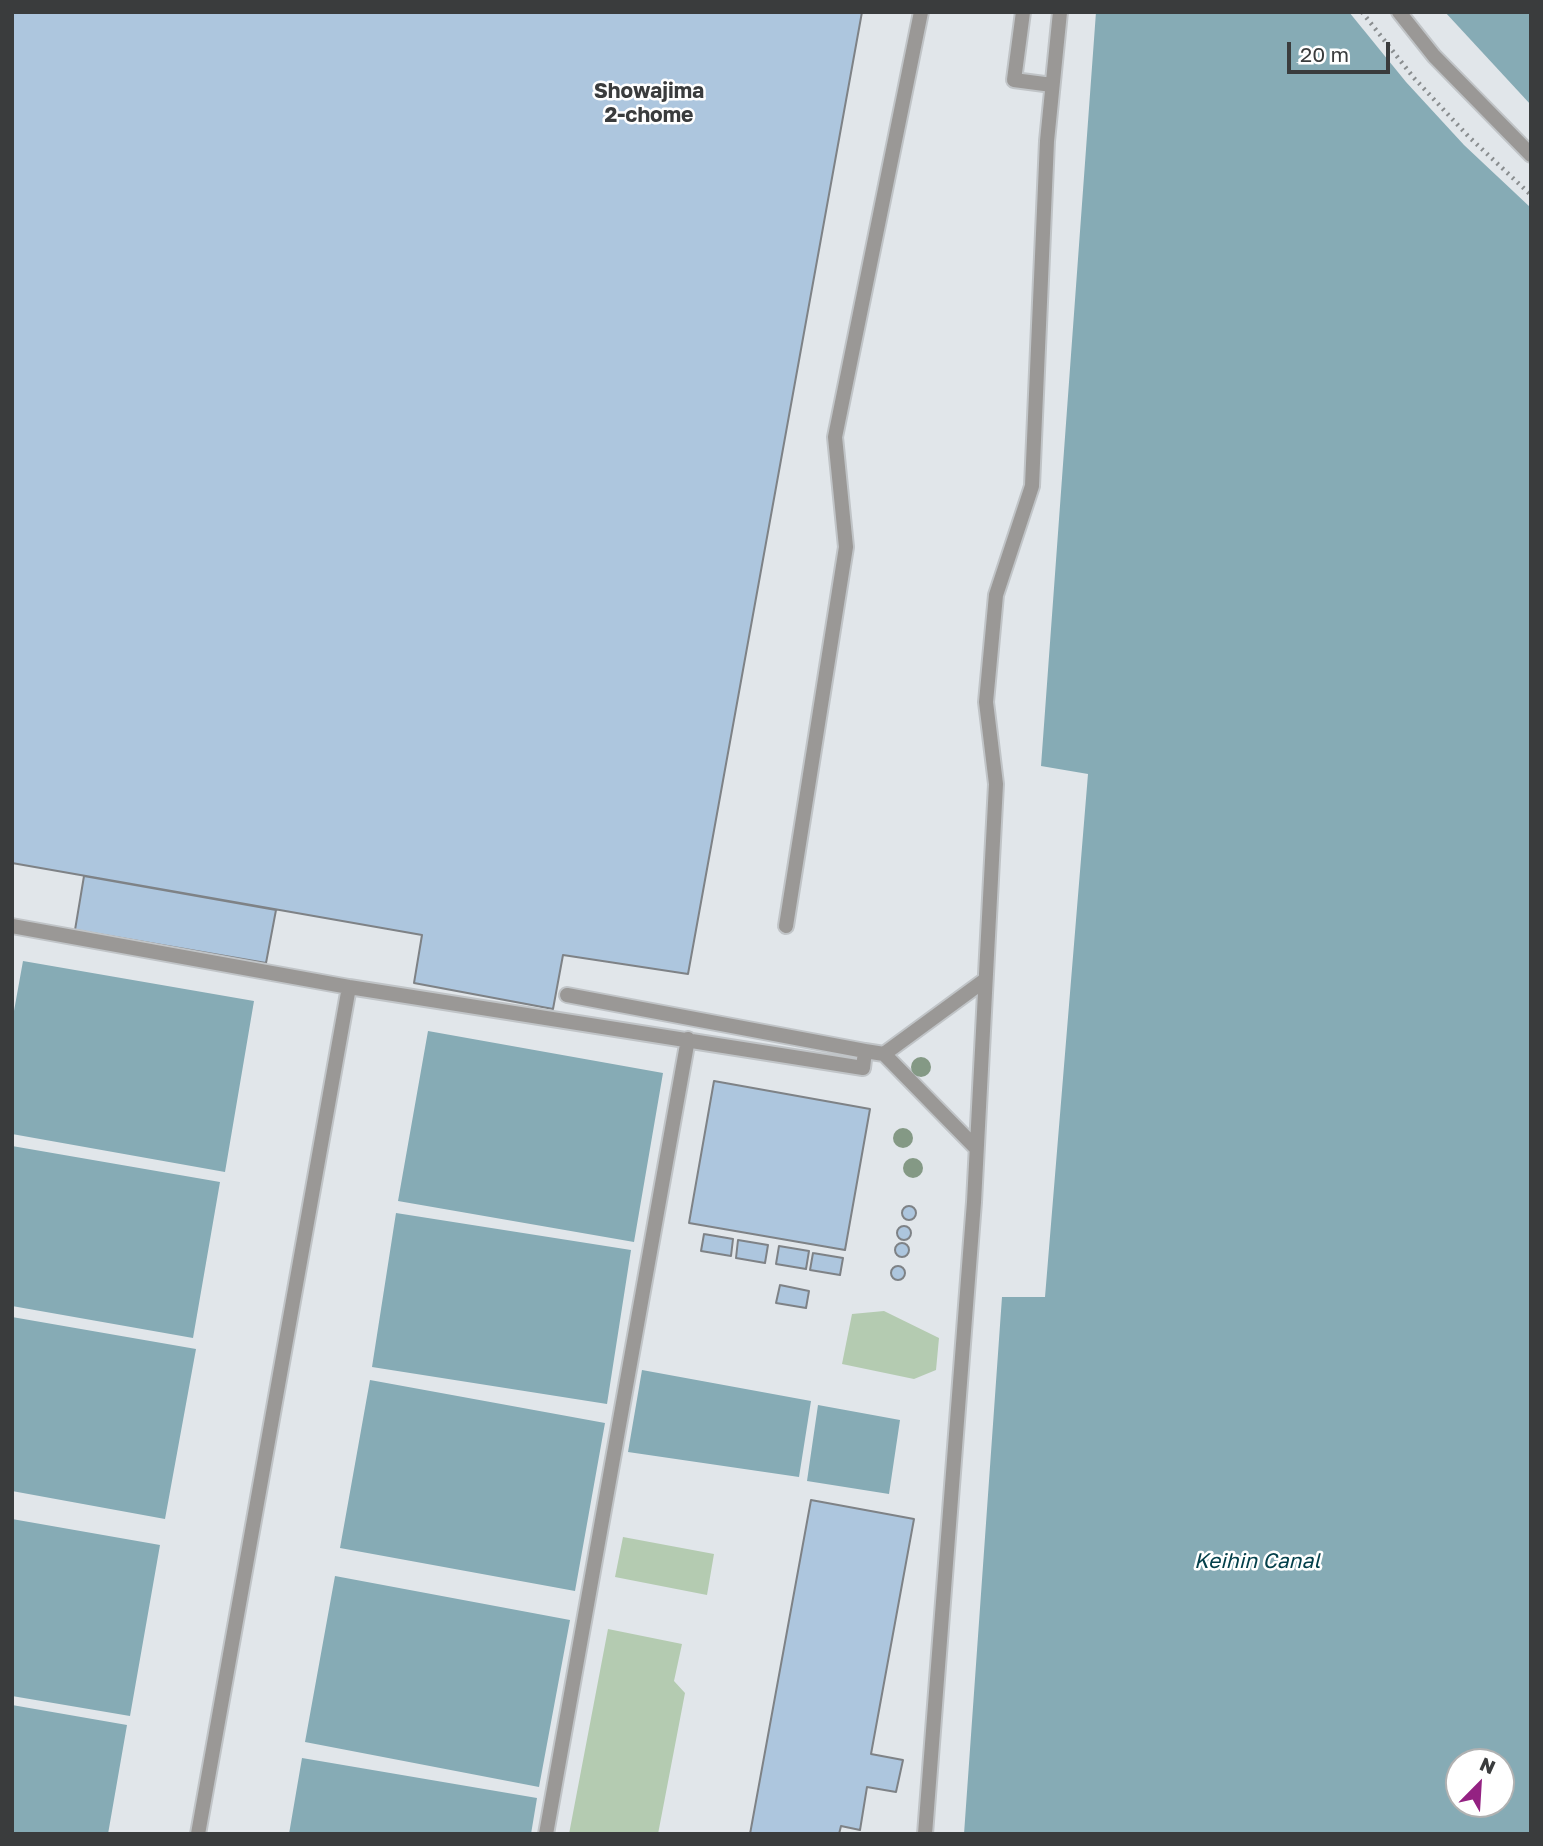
<!DOCTYPE html>
<style>
body{margin:0}
#map{position:relative;width:1543px;height:1846px;overflow:hidden;background:#e1e6ea;font-family:"Golos Text",sans-serif}
canvas{display:block}
.frame{position:absolute;inset:0;border:14px solid #3a3c3d;pointer-events:none}
.north{position:absolute;left:1445px;top:1748px;width:70px;height:70px;box-sizing:border-box;background:#fff;border:2px solid #b0b1b1;border-radius:50%;rotate:24deg;font-size:19px;font-weight:700;line-height:28px;text-align:center;color:#3a3c3d}
.north::after{content:'';display:block;margin:auto;width:24px;height:32px;background:#942282;clip-path:polygon(50% 0,100% 100%,50% 72%,0 100%)}
.scale{position:absolute;left:1287px;top:42px;width:103px;height:32px;box-sizing:border-box;border:4px solid #3a3c3d;border-top:0;padding-left:9px;font-size:21px;line-height:24px;white-space:nowrap;color:#3a3c3d;-webkit-text-stroke:5px #fff;paint-order:stroke}
</style>
<div id="map">
<canvas width="1543" height="1846"></canvas>
<div class="frame"></div>
<div class="north">N</div>
<div class="scale">20 m</div>
</div>
<script>
const g = document.querySelector('canvas').getContext('2d');
g.lineJoin = 'round';
function fill(path, color) { g.fillStyle = color; g.fill(path, 'evenodd'); }
const poly = rows => new Path2D(rows.map(r => 'M' + r).join(''));
function trace(path, color, width, dash) { g.strokeStyle = color; g.lineWidth = width; g.lineCap = dash ? 'butt' : 'round'; g.setLineDash(dash || []); g.stroke(path); }
function label(font, color, halo, rows, align = 'center') {
  g.font = font + ' "Golos Text",sans-serif'; g.lineWidth = 5; g.setLineDash([]); g.textBaseline = 'middle'; g.strokeStyle = halo; g.fillStyle = color; for (const [text, x, y, turn = 0] of rows) {
    g.save(); g.translate(x, y); g.rotate((+turn || 0) * Math.PI / 180); g.textAlign = isNaN(turn) ? turn : align; if (halo) g.strokeText(text, 0, 0); g.fillText(text, 0, 0); g.restore();
  }
}
fill(poly([
 [884,1311,939,1338,936,1370,914,1379,842,1364,852,1314],
 [623,1537,714,1554,707,1595,615,1577],
 [608,1629,682,1644,674,1681,685,1693,658,1834,569,1834]
]), '#b4cbb1');
fill(poly([
 [1096,12,1531,12,1531,1834,964,1834,1002,1297,1045,1297,1088,774,1041,766],
 [1459,1762,1501,1762,1501,1804,1459,1804],
 [23,961,254,1001,225,1172,12,1134,12,1022],
 [428,1031,663,1073,634,1242,398,1201],
 [12,1146,220,1182,193,1338,12,1306],
 [396,1213,631,1250,607,1404,372,1367],
 [12,1317,196,1349,165,1519,12,1491],
 [642,1370,811,1401,799,1477,628,1452],
 [370,1380,605,1423,575,1591,340,1548],
 [818,1405,900,1420,889,1494,807,1481],
 [12,1519,160,1545,130,1716,12,1696],
 [335,1576,570,1620,539,1787,305,1742],
 [12,1705,127,1725,108,1834,12,1834],
 [302,1758,537,1798,531,1834,289,1834]
]), '#86abb5');
fill(poly([
 [1349,12,1445,12,1531,105,1531,208,1464,145,1406,82]
]), '#e1e6ea');
const building = poly([
 [12,12,862,12,688,974,563,955,553,1009,414,983,422,935,12,863,12,12],
 [84,876,276,910,266,963,75,930,84,876],
 [714,1081,870,1109,845,1250,689,1223,714,1081],
 '902 1213a7 7 0 1 1 14 0a7 7 0 1 1-14 0Z',
 '897 1233a7 7 0 1 1 14 0a7 7 0 1 1-14 0Z',
 [704,1234,733,1239,731,1256,701,1251,704,1234],
 [738,1240,768,1245,765,1263,736,1258,738,1240],
 '895 1250a7 7 0 1 1 14 0a7 7 0 1 1-14 0Z',
 [779,1246,809,1251,806,1269,776,1264,779,1246],
 [813,1253,843,1258,840,1275,810,1270,813,1253],
 '891 1273a7 7 0 1 1 14 0a7 7 0 1 1-14 0Z',
 [780,1285,809,1291,806,1308,776,1303,780,1285],
 [811,1500,914,1519,871,1754,903,1760,896,1792,867,1787,860,1830,841,1826,839,1834,750,1834,811,1500]
]);
fill(building, '#adc6de');
trace(building, '#7e8286', 2);
const service = poly([
 [1023,12,1014,80,1052,85],
 [12,926,349,987,863,1068,865,1051,884,1054],
 [786,926,846,547,835,437,921,12],
 [567,995,865,1051],
 [976,1148,884,1054,985,980],
 [198,1834,349,987],
 [546,1834,688,1039],
 [925,1834,974,1202,996,784,986,702,996,595,1032,486,1047,141,1060,12]
]);
const tertiary = poly([
 [1399,12,1434,56,1531,155]
]);
trace(service, '#c0c4c7', 18);
trace(tertiary, '#c0c4c7', 18);
trace(poly([
 [1362,12,1414,78,1469,137,1531,195]
]), '#898d8f', 4.5, [2, 5]);
trace(service, '#9a9896', 14);
trace(tertiary, '#9a9896', 14);
g.fillStyle = '#849985';
for (const [x, y] of [
 [921,1067],
 [903,1138],
 [913,1168]
]) { g.beginPath(); g.arc(x, y, 10, 0, 2 * Math.PI); g.fill(); }
label('bold 21px', '#3a3c3d', '#fff', [
 ["Showajima",649,91],
 ["2-chome",649,115]
]);
label('italic 21px', '#04404b', '#fff', [
 ["Keihin Canal",1257,1561]
]);
</script>
